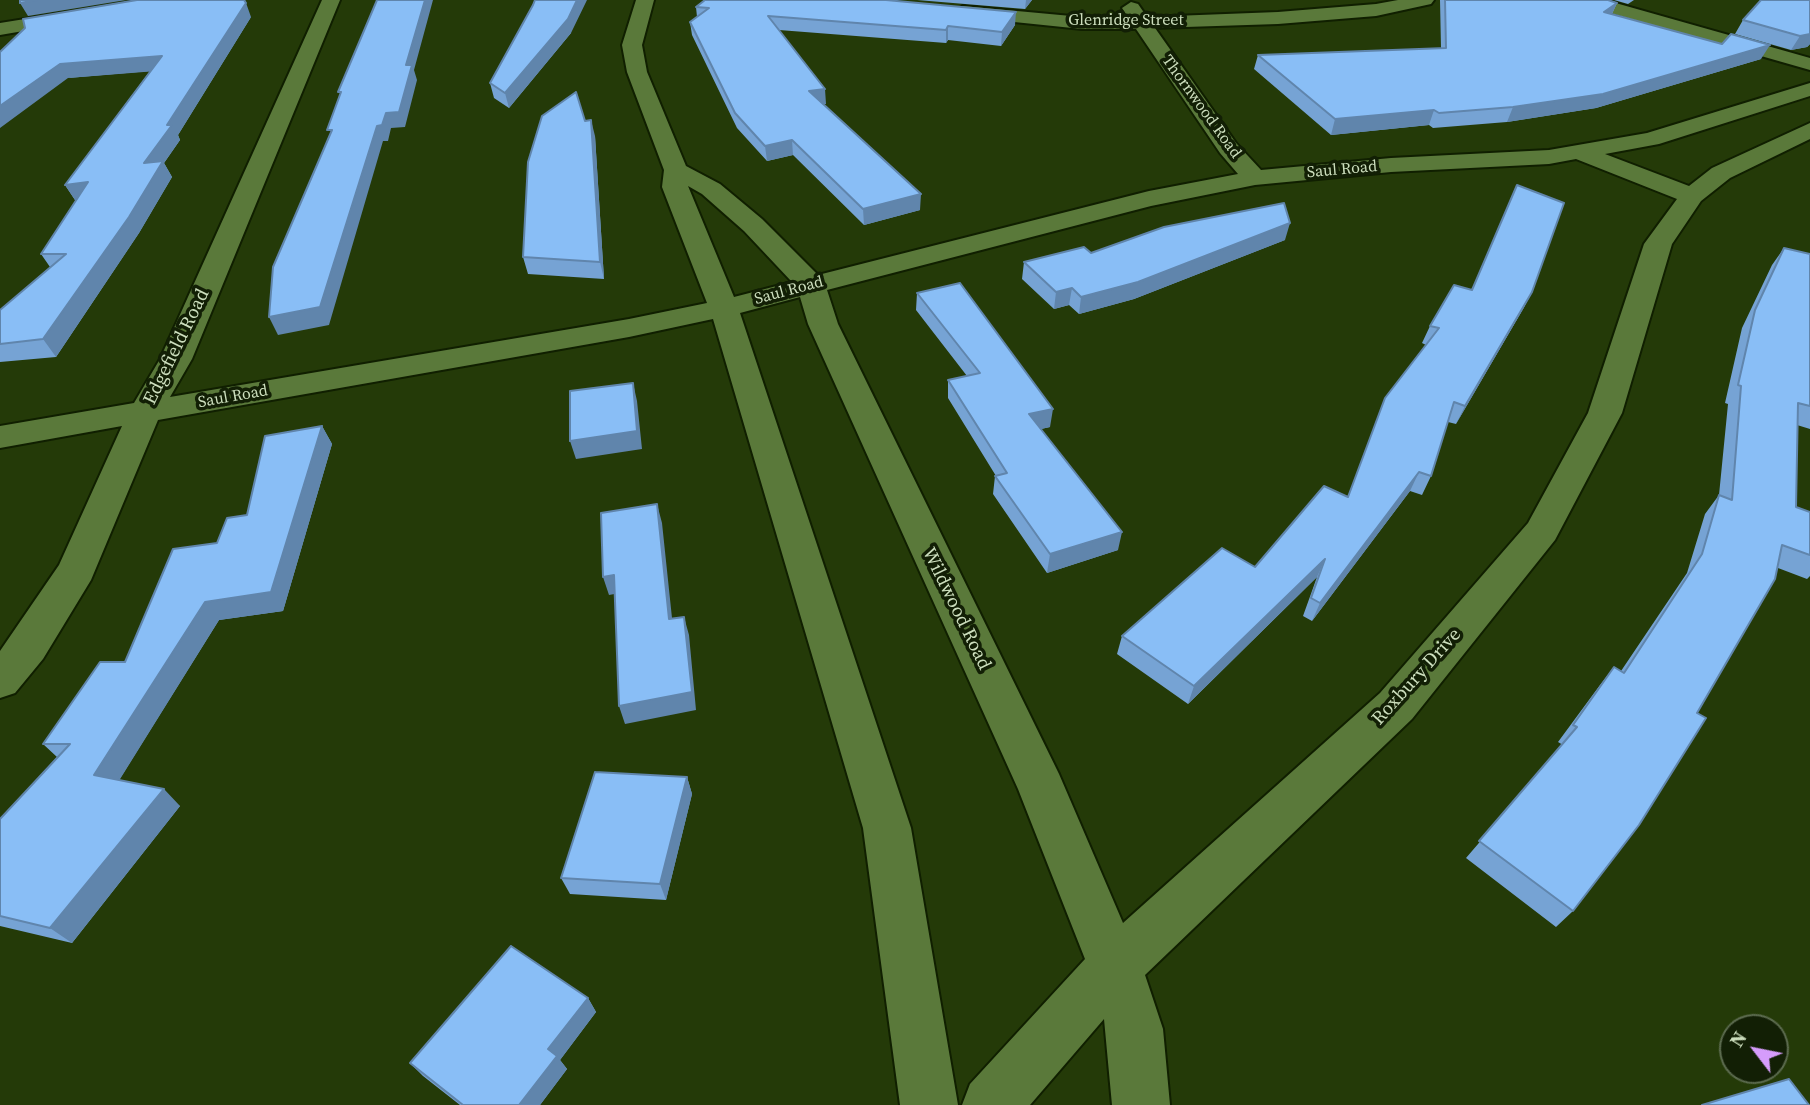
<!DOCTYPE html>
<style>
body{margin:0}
#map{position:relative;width:1810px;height:1105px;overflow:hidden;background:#243a08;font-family:"Source Serif 4",serif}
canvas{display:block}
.north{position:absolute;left:1719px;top:1014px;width:70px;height:70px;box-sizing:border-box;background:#121f05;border:2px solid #5c6b4f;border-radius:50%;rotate:302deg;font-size:19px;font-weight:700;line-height:28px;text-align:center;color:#ccdebd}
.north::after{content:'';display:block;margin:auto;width:24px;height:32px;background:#d59cfb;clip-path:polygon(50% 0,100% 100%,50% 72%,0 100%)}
</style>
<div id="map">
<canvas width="1810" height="1105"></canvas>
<div class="north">N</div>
</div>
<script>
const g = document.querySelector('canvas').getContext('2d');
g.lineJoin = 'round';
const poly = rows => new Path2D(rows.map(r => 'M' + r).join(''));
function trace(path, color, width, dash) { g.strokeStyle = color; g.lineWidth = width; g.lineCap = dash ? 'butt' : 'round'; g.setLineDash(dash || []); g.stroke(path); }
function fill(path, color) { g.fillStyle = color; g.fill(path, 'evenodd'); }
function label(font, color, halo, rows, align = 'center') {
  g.font = font + ' "Source Serif 4",serif'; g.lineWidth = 7; g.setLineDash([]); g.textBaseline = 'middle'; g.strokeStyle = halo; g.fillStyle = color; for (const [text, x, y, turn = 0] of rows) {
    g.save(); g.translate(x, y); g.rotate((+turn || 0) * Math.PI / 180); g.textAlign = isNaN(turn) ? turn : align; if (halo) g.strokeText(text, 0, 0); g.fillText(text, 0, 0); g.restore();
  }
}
const minor = poly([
 [143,0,185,0,176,5,0,35,0,23,143,0],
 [322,0,340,0,192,359,170,397,629,319,707,303,662,187,664,170,627,72,622,45,636,0,654,0,642,45,647,72,686,166,720,184,762,219,818,275,1149,191,1238,174,1220,153,1136,29,1082,29,956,16,954,12,963,6,1082,17,1128,17,1122,8,1131,2,1138,4,1147,17,1278,12,1376,4,1398,0,1434,0,1431,4,1376,16,1278,24,1155,28,1236,143,1261,170,1391,158,1549,150,1647,133,1810,83,1810,96,1659,144,1605,154,1689,186,1712,168,1810,123,1810,139,1730,178,1701,201,1672,244,1622,413,1555,540,1412,719,1145,975,1163,1029,1170,1105,1112,1105,1104,1019,1030,1105,962,1105,970,1084,1085,959,1018,789,808,324,800,297,740,313,911,828,958,1105,900,1105,863,828,713,319,629,337,158,420,91,580,43,659,15,693,0,698,0,651,59,565,122,426,0,448,0,426,134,403,160,359,322,0],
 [1576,159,1677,199,1644,244,1588,413,1528,523,1380,693,1123,923,1059,774,838,324,827,290,1151,206,1255,185,1391,172,1549,164,1576,159],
 [688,186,702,194,744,231,792,282,734,297,688,186],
 [1576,0,1605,0,1810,58,1810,70,1579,4,1576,0]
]);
trace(minor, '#101f00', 4);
fill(minor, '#5a793a');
fill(poly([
 [917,0,1032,0,1025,9],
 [1440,0,1608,0,1617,3,1612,14,1761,59,1596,108,1507,122,1433,128,1429,125,1331,135,1254,69,1258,55,1441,48],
 [1614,0,1634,0,1628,4],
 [1810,0,1810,44,1807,47,1791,50,1735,34,1743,20],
 [533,5,571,33,509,108,494,98,490,83],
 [696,7,1015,25,1001,46,948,40,946,43,779,30,826,104,823,104,920,210,864,225,793,155,767,161,737,128,692,35,690,22,697,17],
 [251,17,178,135,180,140,164,163,172,177,139,233,56,357,0,362,0,310,50,267,41,254,76,200,75,200,65,185,150,71,68,78],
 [595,136,604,279,528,274,523,257],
 [1285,240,1134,299,1079,314,1069,305,1054,309,1022,279,1024,262,1091,253],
 [1784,248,1810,254,1810,429,1797,425,1796,507,1810,512,1810,576,1807,579,1778,568,1573,911,1556,927,1466,858,1563,745,1558,742,1600,685,1614,667,1621,671,1687,573,1705,514,1719,495,1728,404,1725,403,1742,328,1772,265],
 [1471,290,1532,292,1523,309,1456,424,1448,422,1431,476,1422,495,1410,491,1312,621,1303,616,1317,577,1188,704,1117,654,1122,636,1255,567,1348,497,1385,398,1426,345,1422,343,1430,326],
 [917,293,1050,427,1041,429,1118,550,1047,573,993,494,995,476,996,476,948,398,948,380,967,376,916,310],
 [322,426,332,444,283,611,219,620,119,780,180,806,72,943,0,926,0,819,57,757,43,744,125,662,217,543,247,515],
 [687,777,692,794,666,900,570,894,561,878],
 [588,998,596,1012,560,1060,567,1069,540,1105,460,1105,423,1076,410,1063]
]), '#76a3d4');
fill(poly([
 [37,0,126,0,28,16,20,3],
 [245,0,251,17,178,135,180,140,164,163,172,177,139,233,56,357,43,339,144,163],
 [425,0,433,0,414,70,417,80,405,127,391,128,388,141,383,141,329,325,278,335,269,317,377,126,386,113,406,65],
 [577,0,587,0,571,33,509,108,505,93],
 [1026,0,1032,0,1025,9],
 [1617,3,1611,16,1604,12],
 [1016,12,1015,25,1001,46,1002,32],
 [948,26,948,40,946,43,946,30],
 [1810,34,1810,44,1807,47,1791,50,1800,36],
 [1770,45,1761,59,1596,108,1507,122,1513,107],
 [162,56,169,70,68,78,0,128,0,106,60,64],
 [825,89,826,104,810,106,809,91],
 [1434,110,1429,125,1331,135,1335,119],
 [591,120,595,136,604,279,600,262],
 [792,140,793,155,767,161,765,146],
 [88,182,98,198,75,200,65,185],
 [921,194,920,210,864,225,863,209],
 [1290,223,1285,240,1134,299,1079,314,1081,297],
 [1072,288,1069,305,1054,309,1056,292],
 [1532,292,1523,309,1456,424,1465,406],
 [633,383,637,401,642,449,576,459,570,441],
 [1053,409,1050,427,1027,432,1029,414],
 [322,426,332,444,283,611,219,620,112,792,94,775,205,602],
 [1419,472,1410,491,1312,621,1320,603],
 [657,504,662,523,674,637,669,619],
 [1122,532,1118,550,1047,573,1050,554],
 [1325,559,1317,577,1188,704,1194,686],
 [614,575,620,593,609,595,603,577],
 [684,617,689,635,696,710,625,724,619,706],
 [687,777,692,794,666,900,660,884],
 [164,789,180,806,72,943,50,928],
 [588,998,596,1012,560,1060,567,1069,540,1105,519,1105,548,1049]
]), '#6085ac');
const building = poly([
 [20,0,37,0,20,3,20,0],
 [137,0,244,0,246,3,167,125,172,125,144,163,163,161,129,217,43,339,0,344,0,310,66,254,41,254,88,182,65,185,162,56,60,64,0,106,0,52,25,28,23,19,137,0],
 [377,0,425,0,406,65,412,65,399,112,386,113,382,125,377,126,320,307,269,317,273,267,332,130,327,130,341,92,338,92,377,0],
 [535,0,577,0,568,19,505,93,490,83,533,5,535,0],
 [705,0,886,0,1016,12,1002,32,948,26,946,30,768,16,825,89,809,91,921,194,863,209,792,140,765,146,735,113,690,22,709,8,696,7,705,0],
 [1445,0,1608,0,1617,3,1604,12,1722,44,1731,34,1770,45,1603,94,1513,107,1439,113,1434,110,1335,119,1258,55,1446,48,1445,0],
 [1761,0,1810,0,1810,34,1800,36,1743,20,1761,0],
 [576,92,585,121,591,120,600,262,523,257,528,162,542,116,576,92],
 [1517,185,1564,203,1532,292,1465,406,1454,402,1431,476,1419,472,1320,603,1311,598,1325,559,1194,686,1122,636,1222,548,1255,567,1324,486,1348,497,1385,398,1439,328,1430,326,1454,285,1472,290,1517,185],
 [1284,203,1290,223,1138,282,1081,297,1072,288,1056,292,1024,262,1084,247,1091,253,1164,227,1284,203],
 [1784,248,1810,254,1810,406,1798,403,1796,507,1810,512,1810,555,1782,545,1775,579,1697,713,1706,718,1639,825,1573,911,1479,841,1577,727,1573,725,1614,667,1624,673,1702,554,1719,495,1732,500,1741,386,1738,385,1755,310,1784,248],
 [960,283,1053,409,1029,414,1122,532,1050,554,995,476,1007,473,948,380,980,373,917,293,960,283],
 [633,383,637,431,570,441,570,391,633,383],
 [322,426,271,592,205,602,94,775,164,789,50,928,0,916,0,819,70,744,43,744,100,662,125,662,173,549,217,543,227,518,247,515,265,436,322,426],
 [657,504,669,619,684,617,692,692,619,706,614,575,603,577,601,513,657,504],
 [595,772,687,777,660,884,561,878,595,772],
 [511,946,588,998,548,1049,557,1056,519,1105,463,1105,410,1063,511,946],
 [1789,1079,1809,1105,1702,1105,1789,1079]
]);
fill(building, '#89bef6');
trace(building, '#6085ac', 2);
label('16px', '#ccdebd', '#121f05', [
 ["Glenridge Street",1126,21],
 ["Thornwood Road",1201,107,54],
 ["Saul Road",1342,170,-5],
 ["Saul Road",789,291,-15],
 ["Saul Road",233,397,-10]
]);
label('19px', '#ccdebd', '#121f05', [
 ["Edgefield Road",177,347,-64],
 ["Wildwood Road",956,609,64],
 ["Roxbury Drive",1417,677,-48]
]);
</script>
